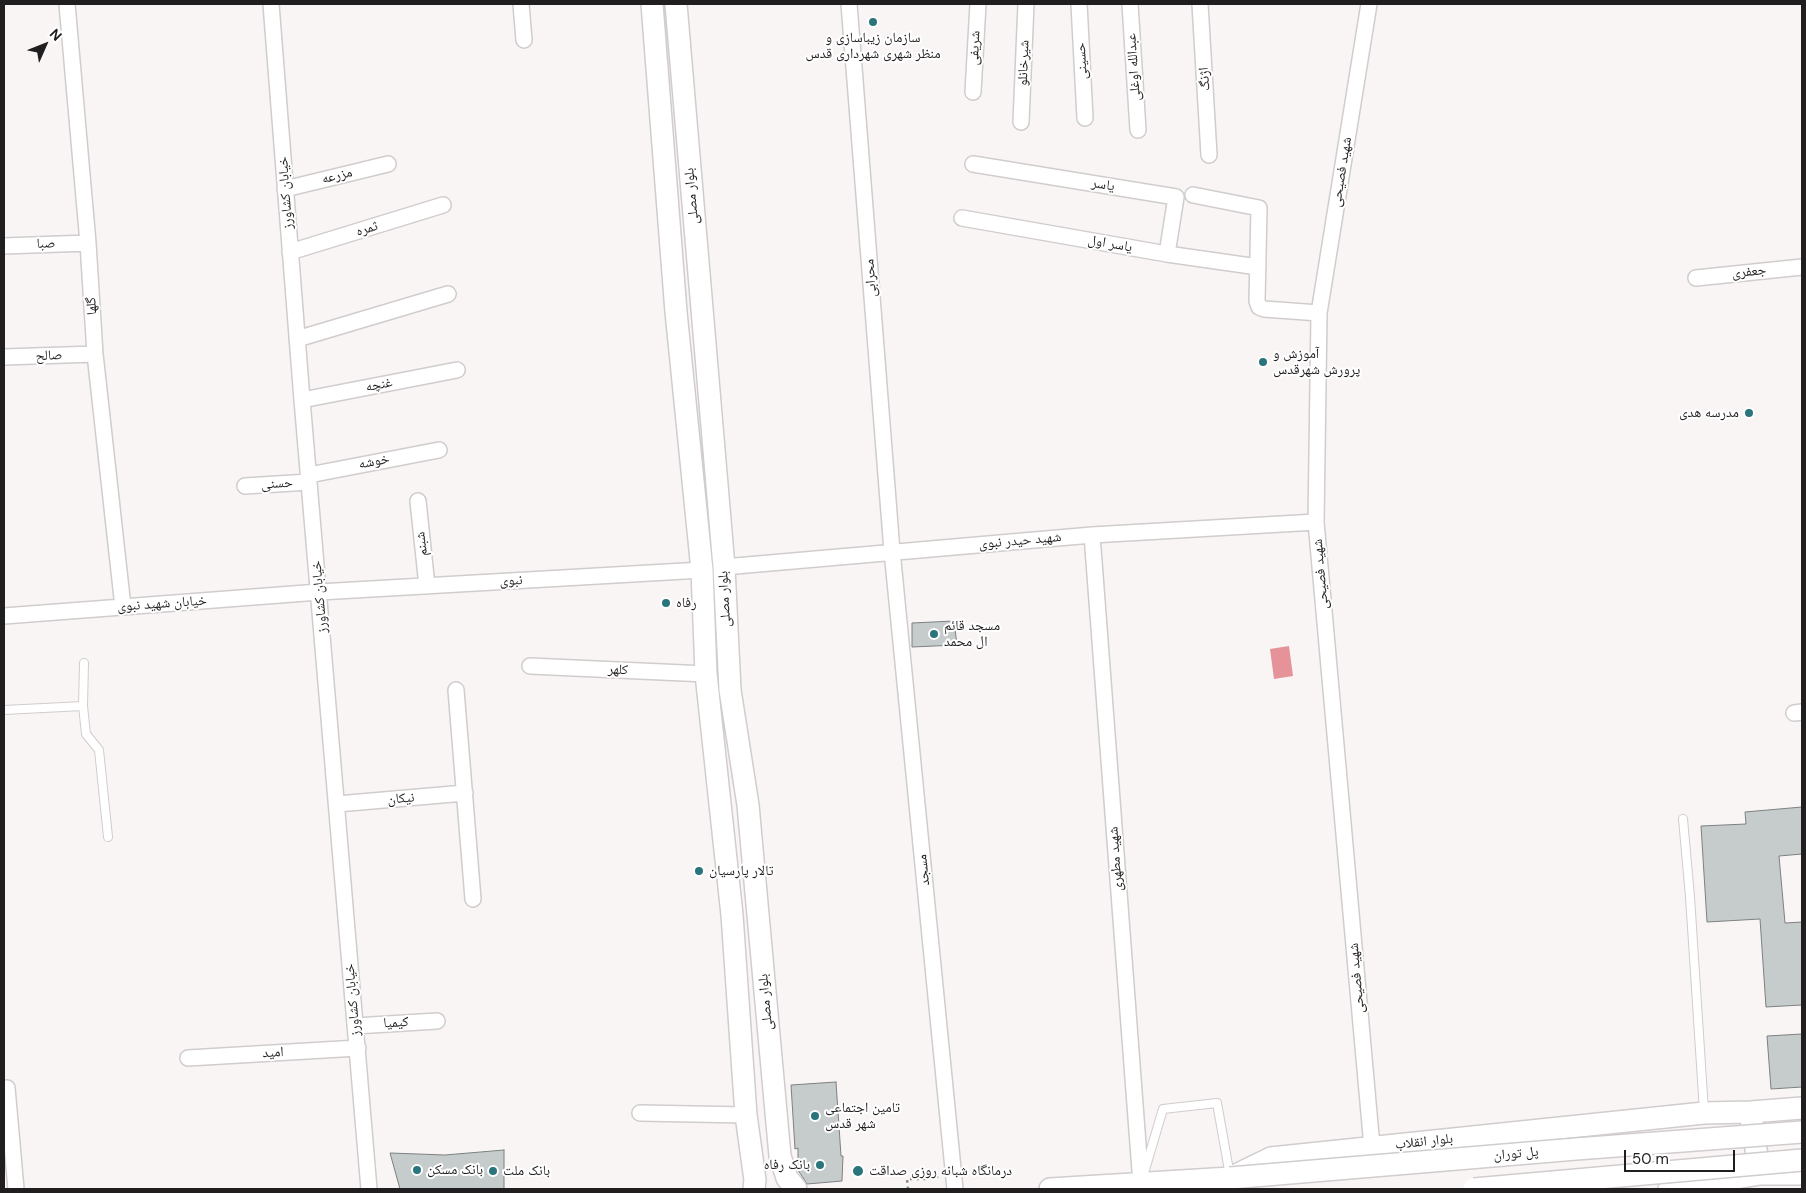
<!DOCTYPE html>
<meta charset="utf-8">
<style>
body{margin:0}
#map{position:relative;width:1806px;height:1193px;overflow:hidden;background:#faf5f5;font-family:"DM Sans",sans-serif}
canvas{display:block}
.frame{position:absolute;inset:0;border:5px solid #201e1e;pointer-events:none}
.north{position:absolute;left:20px;top:20px;width:50px;height:50px;-webkit-text-stroke:4px #fff;paint-order:stroke;rotate:46deg;font-size:14px;font-weight:700;line-height:20px;text-align:center;color:#201e1e}
.north::after{content:'';display:block;margin:auto;width:18px;height:22px;background:#201e1e;clip-path:polygon(50% 0,100% 100%,50% 72%,0 100%)}
.scale{position:absolute;left:1624px;top:1150px;width:111px;height:22px;box-sizing:border-box;border:2px solid #201e1e;border-top:0;padding-left:6px;font-size:15px;line-height:18px;white-space:nowrap;color:#201e1e;-webkit-text-stroke:4px #fff;paint-order:stroke}
</style>
<div id="map">
<canvas width="1806" height="1193"></canvas>
<div class="frame"></div>
<div class="north">N</div>
<div class="scale">50 m</div>
</div>
<script>
const g = document.querySelector('canvas').getContext('2d');
g.lineJoin = 'round';
function fill(path, color) { g.fillStyle = color; g.fill(path, 'evenodd'); }
const poly = rows => new Path2D(rows.map(r => 'M' + r).join(''));
function trace(path, color, width, dash) { g.strokeStyle = color; g.lineWidth = width; g.lineCap = dash ? 'butt' : 'round'; g.setLineDash(dash || []); g.stroke(path); }
function label(font, color, halo, rows, align = 'center') {
  g.font = font + ' "DM Sans","Noto Naskh Arabic",sans-serif'; g.lineWidth = 4; g.setLineDash([]); g.textBaseline = 'middle'; g.strokeStyle = halo; g.fillStyle = color; for (const [text, x, y, turn = 0] of rows) {
    g.save(); g.translate(x, y); g.rotate((+turn || 0) * Math.PI / 180); g.textAlign = isNaN(turn) ? turn : align; if (halo) g.strokeText(text, 0, 0); g.fillText(text, 0, 0); g.restore();
  }
}
fill(poly([
 [1289,646,1293,676,1274,679,1270,649]
]), '#e59398');
const building = poly([
 [954,621,957,645,912,647,912,623,954,621],
 [1802,807,1802,854,1779,856,1785,923,1802,922,1802,1005,1766,1007,1760,919,1707,922,1701,826,1746,824,1745,812,1802,807],
 [1802,1034,1802,1087,1771,1089,1767,1036,1802,1034],
 [836,1082,841,1156,843,1156,842,1181,807,1184,798,1170,798,1148,795,1149,791,1085,836,1082],
 [504,1150,504,1189,400,1189,390,1153,445,1155,504,1150]
]);
fill(building, '#c6cbcb');
trace(building, '#7c8081', 1);
const lane = poly([
 [84,663,83,706,86,734,99,750,108,837],
 [4,710,83,706],
 [1683,819,1690,897,1704,1111],
 [1144,1173,1163,1109,1217,1103,1230,1176]
]);
const street = poly([
 [67,4,88,243,95,354,123,607],
 [271,4,302,400,369,1189],
 [521,4,524,40],
 [849,4,892,551,955,1189],
 [1079,4,1085,118],
 [1130,4,1138,130],
 [1200,4,1209,155],
 [1369,4,1319,313,1316,522,1372,1147],
 [973,92,978,4],
 [1021,122,1026,4],
 [973,164,1176,197,1167,254],
 [285,189,388,164],
 [1193,195,1259,208,1257,301,1259,307,1264,309,1319,313],
 [962,218,1167,254,1258,267],
 [4,246,88,243],
 [290,252,443,205],
 [1696,278,1802,267],
 [297,339,448,294],
 [4,357,95,354],
 [302,400,457,370],
 [309,475,439,450],
 [245,486,309,482],
 [418,501,427,586],
 [1092,535,1141,1184],
 [724,567,1092,535,1316,522],
 [4,616,319,592,702,570],
 [530,666,706,674],
 [456,690,473,899],
 [1794,713,1802,712],
 [337,804,465,793],
 [355,1026,437,1021],
 [188,1058,358,1048],
 [7,1088,16,1189],
 [640,1113,746,1115]
]);
const secondary = poly([
 [652,4,676,312,702,570,706,674,732,915,746,1115,755,1180,754,1189],
 [676,4,724,567,730,690,748,805,780,1156,787,1178,796,1189],
 [1751,1118,1760,1174],
 [1050,1189,1230,1178,1271,1158,1704,1113,1751,1112,1802,1108],
 [1669,1189,1760,1174,1802,1174]
]);
trace(lane, '#d1cccd', 10);
trace(street, '#d1cccd', 18);
trace(secondary, '#d1cccd', 24);
trace(poly([
 [908,1189,907,1179,926,1179,940,1176]
]), '#888585', 2.5, [2.5, 4]);
trace(lane, '#fff', 8);
trace(street, '#fff', 15);
trace(secondary, '#fff', 21);
const secondaryBridge = poly([
 [1230,1178,1576,1149,1802,1132],
 [1474,1189,1802,1160]
]);
trace(secondaryBridge, '#d1cccd', 24, []);
trace(secondaryBridge, '#fff', 21);
for (const [x, y, r, color] of [
 [873,22,5,"#2a747b"],
 [1263,362,5,"#2a747b"],
 [1749,413,5,"#2a747b"],
 [666,603,5,"#2a747b"],
 [934,634,5,"#2a747b"],
 [699,871,5,"#2a747b"],
 [815,1116,5,"#2a747b"],
 [820,1165,5,"#2a747b"],
 [417,1170,5,"#2a747b"],
 [493,1171,5,"#2a747b"],
 [858,1171,6,"#2a747b"]
]) { const dot = new Path2D(); dot.arc(x, y, r, 0, 2 * Math.PI); g.fillStyle = color; g.fill(dot); trace(dot, '#fff', 2); }
label('14px', '#201e1e', '#fff', [
 ["سازمان زیباسازی و",873,38,"center"],
 ["منظر شهری شهرداری قدس",873,54,"center"],
 ["آموزش و",1273,354],
 ["پرورش شهرقدس",1273,370],
 ["مدرسه هدی",1739,413,"right"],
 ["رفاه",676,603],
 ["مسجد قائم",944,626],
 ["ال محمد",944,642],
 ["تالار پارسیان",709,871],
 ["تامین اجتماعی",825,1108],
 ["شهر قدس",825,1124],
 ["بانک رفاه",810,1165,"right"],
 ["بانک مسکن",427,1170],
 ["بانک ملت",503,1171],
 ["درمانگاه شبانه روزی صداقت",869,1171]
], 'left');
label('14px', '#201e1e', '#fff', [
 ["شریفی",975,48,-87],
 ["حسینی",1082,61,-93],
 ["شیرخانلو",1024,63,-88],
 ["عبدالله اوغلی",1134,67,-94],
 ["اژنگ",1205,79,-94],
 ["شهید فصیحی",1342,172,-81],
 ["مزرعه",337,176,-14],
 ["یاسر",1103,185,9],
 ["خیابان کشاورز",286,193,-94],
 ["بلوار مصلی",692,196,-95],
 ["ثمره",367,229,-17],
 ["صبا",46,244,-2],
 ["یاسر اول",1110,244,10],
 ["جعفری",1749,272,-6],
 ["محرابی",871,278,-94],
 ["گلها",92,306,-94],
 ["صالح",49,356,-2],
 ["غنچه",379,385,-11],
 ["خوشه",374,462,-11],
 ["حسنی",277,484,-4],
 ["شهید حیدر نبوی",1020,541,-5],
 ["شبنم",422,544,-97],
 ["شهید فصیحی",1321,574,-95],
 ["نبوی",511,581,-3],
 ["خیابان کشاورز",320,597,-95],
 ["بلوار مصلی",725,599,-93],
 ["خیابان شهید نبوی",162,604,-4],
 ["کلهر",618,670,3],
 ["نیکان",401,799,-5],
 ["شهید مطهری",1116,859,-94],
 ["مسجد",924,870,-96],
 ["شهید فصیحی",1357,978,-95],
 ["خیابان کشاورز",353,1000,-95],
 ["بلوار مصلی",766,1002,-95],
 ["کیمیا",396,1023,-3],
 ["امید",273,1053,-3],
 ["بلوار انقلاب",1424,1142,-6],
 ["پل توران",1516,1154,-5]
]);
</script>
